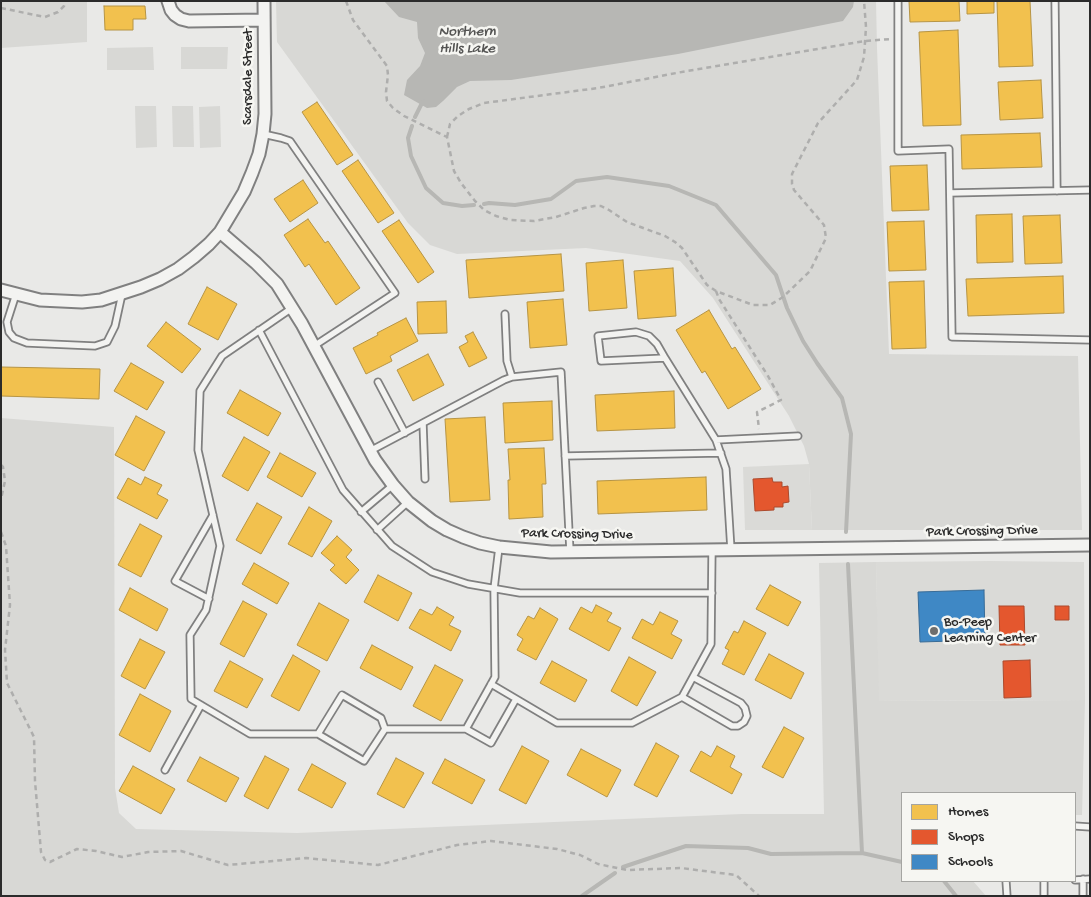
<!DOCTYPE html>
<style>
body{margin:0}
#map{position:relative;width:1091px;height:897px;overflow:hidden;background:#e9e9e7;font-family:"Gochi Hand",sans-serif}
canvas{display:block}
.frame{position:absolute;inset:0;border:2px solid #2b2b2b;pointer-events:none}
.legend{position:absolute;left:901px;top:792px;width:175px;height:90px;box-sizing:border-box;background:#f6f6f2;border:1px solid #a5a5a2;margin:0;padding:6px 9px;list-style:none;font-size:15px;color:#2b2b2b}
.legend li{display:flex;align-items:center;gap:10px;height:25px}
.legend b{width:25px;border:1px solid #a5a5a2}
</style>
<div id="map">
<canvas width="1091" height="897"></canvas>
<div class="frame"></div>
<ul class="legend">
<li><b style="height:14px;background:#f2c14e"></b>Homes</li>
<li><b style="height:14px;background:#e4572e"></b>Shops</li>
<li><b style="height:14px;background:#3f88c5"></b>Schools</li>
</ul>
</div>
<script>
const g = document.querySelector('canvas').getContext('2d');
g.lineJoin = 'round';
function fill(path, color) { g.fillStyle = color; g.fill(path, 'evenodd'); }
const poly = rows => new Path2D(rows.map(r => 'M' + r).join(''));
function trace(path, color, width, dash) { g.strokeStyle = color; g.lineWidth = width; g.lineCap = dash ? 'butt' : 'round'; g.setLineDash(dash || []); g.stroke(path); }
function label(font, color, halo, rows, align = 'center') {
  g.font = font + ' "Gochi Hand",sans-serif'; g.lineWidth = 5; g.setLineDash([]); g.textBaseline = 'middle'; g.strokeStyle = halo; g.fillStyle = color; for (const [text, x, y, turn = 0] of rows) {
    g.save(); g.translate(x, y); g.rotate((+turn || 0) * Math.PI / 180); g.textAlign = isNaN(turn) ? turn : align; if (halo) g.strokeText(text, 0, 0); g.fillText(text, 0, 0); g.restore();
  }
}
fill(poly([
 [809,464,812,530,745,530,743,467],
 [990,561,1084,562,1085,700,878,701,876,562]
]), '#dadad7');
fill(poly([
 [1,1,87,1,87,42,1,48],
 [276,1,876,1,877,48,889,354,1078,356,1082,530,812,530,809,464,804,446,789,416,713,298,680,261,586,248,457,254,430,245,408,223,277,42],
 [153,47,154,70,107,70,107,48],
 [181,47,228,47,227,69,181,69],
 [135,106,156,106,157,147,136,148],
 [172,106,193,106,194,147,173,147],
 [220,106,221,147,200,148,199,107],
 [1,418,114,427,115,788,119,813,136,829,297,833,742,814,824,814,819,563,876,562,879,701,1085,700,1082,815,1075,815,1075,793,902,793,902,881,973,881,986,896,1,896]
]), '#d8d8d5');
fill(poly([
 [384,1,854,1,853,7,843,21,678,54,511,80,470,81,457,87,443,101,436,107,427,108,404,95,407,80,420,66,425,53,418,38,417,22,399,17]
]), '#b7b7b4');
const homes = poly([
 [909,1,959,1,960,21,910,22,909,1],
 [967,1,994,1,994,13,967,14,967,1],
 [997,1,1030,1,1033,66,999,67,997,1],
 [104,6,145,6,146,19,133,19,133,30,105,30,104,6],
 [958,30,961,125,923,126,919,32,958,30],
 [1041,80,1043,118,1000,120,998,82,1041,80],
 [317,102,353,155,337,165,302,112,317,102],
 [1040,133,1042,167,962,169,961,135,1040,133],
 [358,160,394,213,378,223,342,171,358,160],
 [927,165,929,210,892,211,890,166,927,165],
 [303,180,318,203,290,222,274,199,303,180],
 [1012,214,1013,262,977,263,976,215,1012,214],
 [1060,215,1062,263,1025,264,1023,216,1060,215],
 [308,219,325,243,328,241,360,288,336,305,309,264,305,267,284,235,308,219],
 [399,220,434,272,418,283,382,231,399,220],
 [924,221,926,270,889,271,887,222,924,221],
 [561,254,564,291,469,298,466,260,561,254],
 [623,260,627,308,589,311,586,263,623,260],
 [673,268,676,316,638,319,634,271,673,268],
 [1063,276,1064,313,968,316,966,279,1063,276],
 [924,281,926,348,892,349,889,282,924,281],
 [207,287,237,304,218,340,188,324,207,287],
 [563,299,567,345,530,348,527,302,563,299],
 [446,301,447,333,418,334,417,302,446,301],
 [709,310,732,349,735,347,761,389,728,409,705,371,702,373,676,330,709,310],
 [406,318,418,341,390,356,392,361,366,374,353,348,378,335,377,333,406,318],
 [166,322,201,349,182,373,147,346,166,322],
 [473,332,487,358,469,367,459,347,468,342,465,336,473,332],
 [428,354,444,385,413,401,397,370,428,354],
 [131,363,164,382,147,410,114,391,131,363],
 [1,367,100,369,99,399,1,396,1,367],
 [240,390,281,413,268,436,227,413,240,390],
 [674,391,675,428,597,431,595,395,674,391],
 [552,401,553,440,505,443,503,403,552,401],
 [136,416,165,432,144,471,115,455,136,416],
 [485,417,490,500,450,502,445,419,485,417],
 [244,437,270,452,248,491,222,476,244,437],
 [544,448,546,484,542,484,543,517,509,519,508,480,510,480,508,449,544,448],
 [280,453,316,473,302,497,267,477,280,453],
 [145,477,162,485,157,494,168,500,157,519,117,498,128,478,141,485,145,477],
 [706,477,707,510,598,514,597,481,706,477],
 [257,503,282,517,261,554,236,540,257,503],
 [309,507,332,521,312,557,288,544,309,507],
 [140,524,162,536,141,577,118,565,140,524],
 [337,536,352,550,346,557,359,570,346,584,330,570,335,565,321,553,337,536],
 [254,563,289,583,277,604,242,584,254,563],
 [378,575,412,593,398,621,364,602,378,575],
 [770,585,801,602,788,626,756,609,770,585],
 [130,588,168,609,157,631,119,610,130,588],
 [243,601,267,614,244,657,220,644,243,601],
 [319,603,349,620,327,661,297,645,319,603],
 [596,605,612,613,607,621,621,628,609,651,569,629,581,607,592,613,596,605],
 [437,607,454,617,449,625,461,631,451,651,409,628,420,609,432,615,437,607],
 [540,608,558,619,536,660,517,650,523,639,517,635,528,616,534,619,540,608],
 [660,612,678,621,671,634,682,640,672,659,632,638,642,619,653,625,660,612],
 [744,621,766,633,744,675,722,664,729,650,725,648,734,631,738,633,744,621],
 [140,639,165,652,145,689,121,676,140,639],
 [372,645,413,667,401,690,360,668,372,645],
 [769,654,804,673,791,699,755,680,769,654],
 [293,655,320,671,299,711,271,696,293,655],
 [629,657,656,672,637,706,611,691,629,657],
 [230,661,263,679,247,708,214,691,230,661],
 [552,661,587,680,575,702,540,683,552,661],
 [435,665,463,680,441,721,413,706,435,665],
 [140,694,171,711,150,752,119,735,140,694],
 [784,727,804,738,783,778,762,767,784,727],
 [656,743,679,756,657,797,634,785,656,743],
 [522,746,549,761,526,804,499,790,522,746],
 [717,746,735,756,730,767,742,774,732,794,690,771,701,751,711,757,717,746],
 [581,749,621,770,607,797,567,775,581,749],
 [265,756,289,769,268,809,244,796,265,756],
 [200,757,239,778,226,802,187,781,200,757],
 [396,758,424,773,404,808,377,794,396,758],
 [445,759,485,780,472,804,432,783,445,759],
 [312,764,346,783,332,808,298,790,312,764],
 [133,766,175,789,161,814,119,791,133,766]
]);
fill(homes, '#f2c14e');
trace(homes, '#b69444', 1);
const shops = poly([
 [772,478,773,482,782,482,782,487,788,486,789,502,783,503,783,507,774,507,774,510,755,511,753,479,772,478],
 [999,606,1024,606,1025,645,1000,645,999,606],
 [1055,606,1069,606,1069,620,1055,620,1055,606],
 [1030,660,1031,697,1004,698,1003,661,1030,660]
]);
fill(shops, '#e4572e');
trace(shops, '#ac4a2d', 1);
const schools = poly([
 [984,590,985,640,920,642,918,592,984,590]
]);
fill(schools, '#3f88c5');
trace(schools, '#396c97', 1);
trace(poly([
 [415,117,423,101],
 [412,126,408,138,411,156,426,188,443,203,462,206,474,205],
 [484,204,489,203,515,205,551,199,576,181,607,177,669,186,716,205,776,275,787,308,803,341,817,363,842,398,851,434,846,532],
 [848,564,862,853],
 [623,867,686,846,748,848,771,854,862,853,902,862],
 [944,881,956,896],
 [582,896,615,873]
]), '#b7b7b4', 4);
const service = poly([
 [898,1,898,151,949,149,952,337,1090,340],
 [1055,1,1057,191],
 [263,134,281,138,290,141,395,293,314,346],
 [950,193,1090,190],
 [16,294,7,322,9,332,14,338,27,343,95,346,107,342,115,326,122,294],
 [292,308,222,356,200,391,198,450,220,546,206,610,190,635,191,699,250,734,318,734,364,761,385,729],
 [505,314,507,361,512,377],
 [259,330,343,490,392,546,432,572,468,584,520,593,712,593],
 [665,358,657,344,649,336,636,332,598,336,601,361,665,358,716,440,726,469,731,550],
 [378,382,405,433],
 [423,423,425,479],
 [716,440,798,436],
 [370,451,504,380,512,377,561,372,570,552],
 [565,456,721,453],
 [361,512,393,485],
 [377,530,408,502],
 [209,599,175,581,213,515],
 [491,684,557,723,632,723,682,697,711,644,712,550],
 [682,697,732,726,738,726,744,722,747,716,745,708,741,703,693,677],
 [385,729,466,729,495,677,494,589,499,547],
 [466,729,491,743,516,699],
 [318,734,342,695,381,718,385,729],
 [165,770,201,705],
 [1075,826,1090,827],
 [1075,880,1090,879],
 [1006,881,1007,896],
 [1044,896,1044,881],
 [1083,896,1083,879]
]);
const minor = poly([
 [168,1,171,10,175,15,181,19,189,21,264,20],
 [220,232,256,263,277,284,302,324,375,460,393,485,408,502,432,521,447,530,463,537,480,543,499,547,551,552,1090,545],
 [1,290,40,300,82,302,101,300,141,287,160,279,178,269,194,257,209,244,220,232,244,192,252,173,259,154,263,134,265,114,264,1]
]);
trace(service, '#808080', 9);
trace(minor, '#808080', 15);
trace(poly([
 [346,1,353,20,387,66,388,75,386,92,387,101,393,108,404,116,447,137,454,171,461,183,475,201,484,210,496,216,510,220,534,221,556,217,584,208,594,206,601,206,609,210,627,222,665,236,675,242,682,248,707,285,716,291,753,305,770,305,783,297,810,271,826,238,824,225,794,190,792,184,792,174,818,123,857,80,864,57,866,27,864,1],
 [1,8,45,17,58,12,64,6,66,1],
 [447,137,450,124,458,116,469,109,484,103,598,88,687,71,865,41,891,39],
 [716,291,719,299,768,376,781,400,757,412,759,429],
 [1,465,3,467,5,481,1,499],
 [1,532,6,546,10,605,5,650,7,683,34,737,35,781,41,852,45,860,50,862,77,849,96,851,122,857,148,852,181,851,228,865,306,858,378,865,457,845,491,841,557,849,580,855,598,864,627,870,681,868,736,875,759,896]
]), '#aeaead', 2.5, [5, 4]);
trace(service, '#f3f3f1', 5.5);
trace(minor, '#f3f3f1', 11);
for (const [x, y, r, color] of [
 [934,631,5,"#6e6e6d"]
]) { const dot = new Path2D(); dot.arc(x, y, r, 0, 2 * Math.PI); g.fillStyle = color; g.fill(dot); trace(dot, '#f6f6f2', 2); }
label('14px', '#2b2b2b', '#f6f6f2', [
 ["Scarsdale Street",249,77,-90],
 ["Park Crossing Drive",982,532,-1],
 ["Park Crossing Drive",577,535,1]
]);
label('14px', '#2b2b2b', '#f6f6f2', [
 ["Bo-Peep",944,623],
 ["Learning Center",944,639]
], 'left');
label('italic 15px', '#545453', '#f6f6f2', [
 ["Northern",467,33],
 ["Hills Lake",467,50]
]);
</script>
